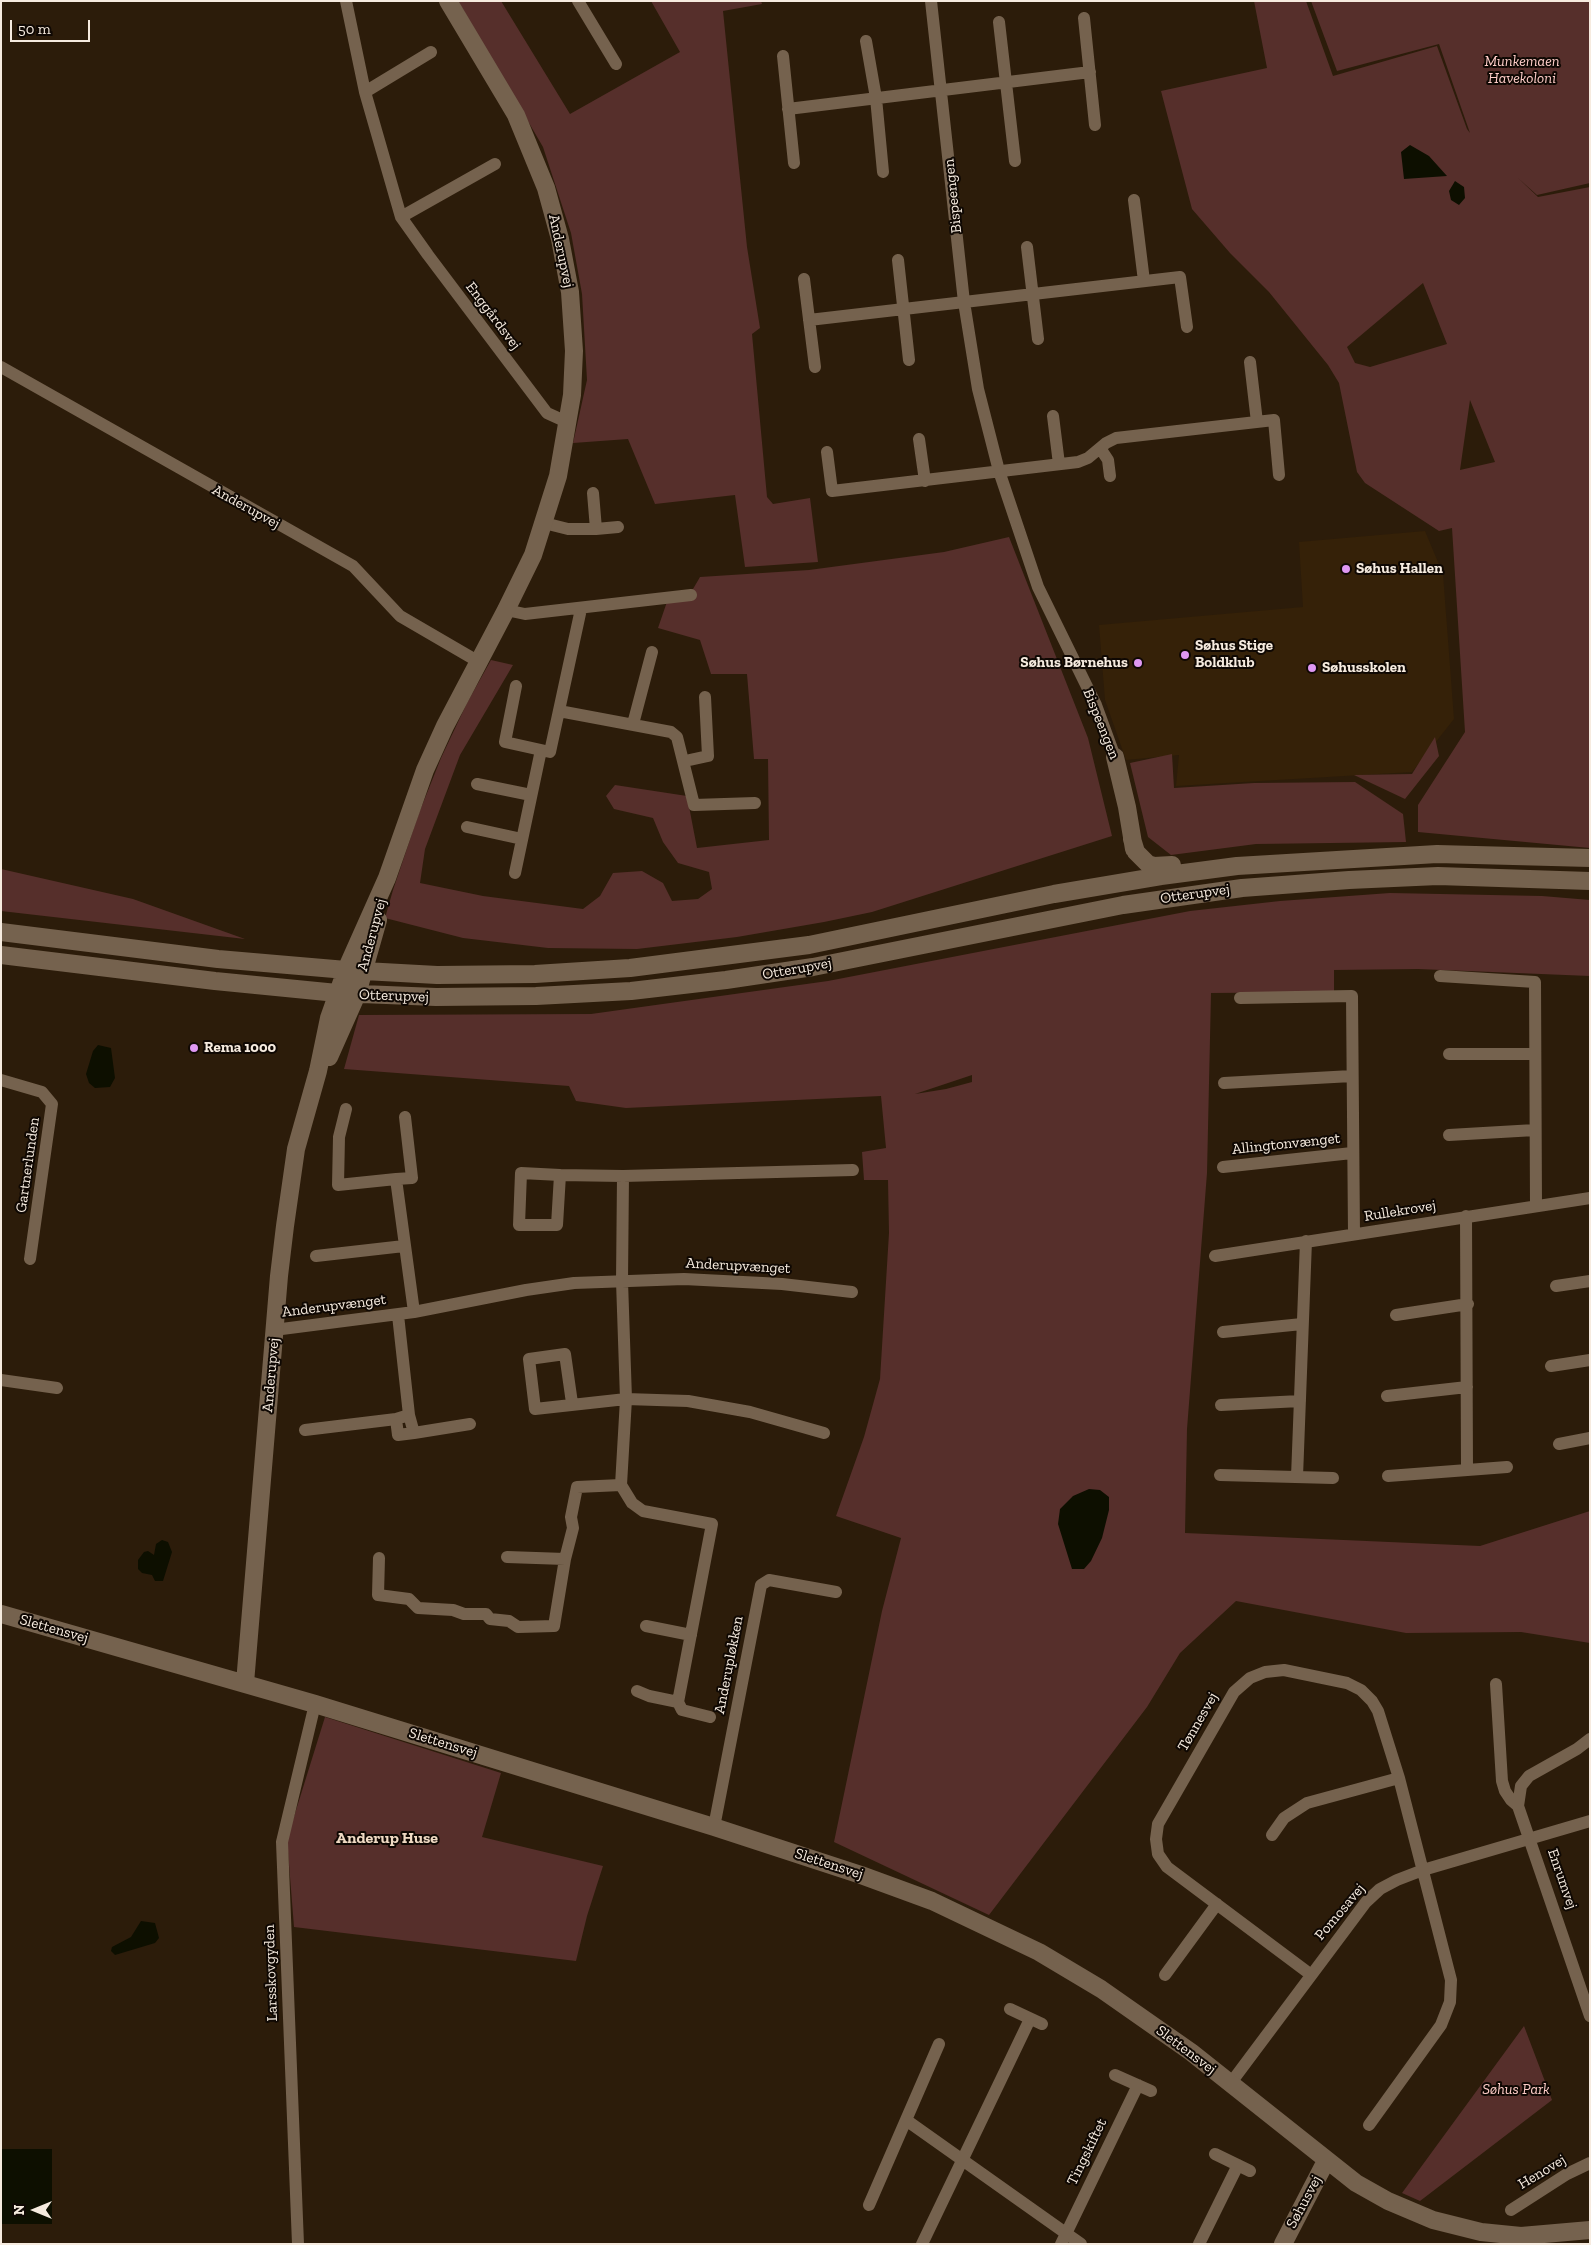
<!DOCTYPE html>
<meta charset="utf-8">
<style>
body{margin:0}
#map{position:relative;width:1591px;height:2245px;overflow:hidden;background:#2c1c0a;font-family:"Zilla Slab",serif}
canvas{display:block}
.frame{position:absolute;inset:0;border:2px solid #f6ebdf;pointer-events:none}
.north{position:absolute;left:10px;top:2185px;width:50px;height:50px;-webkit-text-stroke:4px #0f0803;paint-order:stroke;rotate:270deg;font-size:14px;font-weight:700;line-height:20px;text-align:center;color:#f6ebdf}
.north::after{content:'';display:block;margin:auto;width:18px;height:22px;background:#f6ebdf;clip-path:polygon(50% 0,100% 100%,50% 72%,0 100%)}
.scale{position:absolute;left:10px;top:20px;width:80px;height:22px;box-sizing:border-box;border:2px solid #f6ebdf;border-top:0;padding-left:6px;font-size:15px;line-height:18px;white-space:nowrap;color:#f6ebdf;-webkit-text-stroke:4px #0f0803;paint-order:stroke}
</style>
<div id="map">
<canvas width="1591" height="2245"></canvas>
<div class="frame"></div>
<div class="north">N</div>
<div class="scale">50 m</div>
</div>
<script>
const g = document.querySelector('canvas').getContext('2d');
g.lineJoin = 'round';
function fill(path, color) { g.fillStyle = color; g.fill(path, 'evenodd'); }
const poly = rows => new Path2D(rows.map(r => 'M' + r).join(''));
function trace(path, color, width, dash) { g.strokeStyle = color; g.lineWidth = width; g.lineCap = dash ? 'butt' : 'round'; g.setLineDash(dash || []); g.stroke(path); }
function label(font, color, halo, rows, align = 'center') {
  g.font = font + ' "Zilla Slab",serif'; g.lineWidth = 4; g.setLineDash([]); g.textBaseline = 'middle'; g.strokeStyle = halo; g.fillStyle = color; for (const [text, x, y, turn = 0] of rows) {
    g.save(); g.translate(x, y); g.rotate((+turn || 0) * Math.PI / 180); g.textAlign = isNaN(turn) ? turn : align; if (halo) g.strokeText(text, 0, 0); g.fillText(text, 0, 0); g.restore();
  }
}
fill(poly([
 [1425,531,1443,574,1454,719,1412,772,1176,786,1179,755,1126,760,1105,700,1099,625,1303,607,1299,542]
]), '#352108');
fill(poly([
 [458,1,501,1,570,114,680,52,651,1,761,1,762,4,723,11,747,247,760,328,752,334,767,497,773,504,810,498,818,562,745,567,735,495,655,504,628,439,573,443,587,380,582,294,571,233,543,147],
 [1254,1,1306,1,1333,76,1437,46,1467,129,1470,133,1439,44,1337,71,1311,1,1590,1,1590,183,1537,195,1518,178,1538,197,1590,187,1590,848,1418,832,1418,805,1465,732,1452,528,1439,531,1365,483,1357,472,1339,383,1328,365,1269,292,1230,253,1192,209,1161,91,1267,68],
 [1423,283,1447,344,1370,367,1355,363,1347,347],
 [1470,400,1495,462,1460,470],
 [1009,537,1088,738,1112,836,872,912,824,922,737,937,637,949,548,948,463,938,385,918,393,890,419,813,441,758,467,703,491,660,513,665,460,755,425,849,420,883,483,896,583,909,600,896,613,873,642,871,663,883,672,901,698,899,712,889,709,872,678,863,663,842,653,818,614,809,606,796,615,785,687,796,697,848,769,840,768,759,754,759,747,674,711,674,700,640,658,628,670,593,693,589,700,577,809,570,944,552],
 [1435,737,1439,756,1405,799,1354,775,1412,774],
 [1172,754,1174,788,1254,783,1355,782,1403,814,1406,842,1256,844,1171,855,1148,837,1130,763],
 [1,869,133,899,245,939,1,911],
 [1390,893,1542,896,1590,900,1590,976,1418,969,1334,970,1334,992,1211,993,1207,1173,1187,1429,1185,1533,1480,1546,1590,1511,1590,1643,1521,1632,1406,1633,1236,1601,1180,1653,1147,1707,989,1915,834,1842,882,1611,901,1538,836,1516,864,1437,880,1379,889,1233,888,1180,864,1180,862,1152,886,1148,881,1096,626,1108,576,1101,569,1086,344,1069,359,1015,591,1014,828,981,1190,911,1280,901],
 [972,1075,972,1082,946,1089,915,1094],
 [325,1717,501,1773,482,1837,603,1866,587,1916,576,1961,294,1927,287,1839],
 [1524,2026,1552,2100,1420,2201,1402,2193]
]), '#562f2b');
fill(poly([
 [1410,145,1429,156,1447,176,1404,179,1401,152],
 [1455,181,1464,187,1465,198,1459,205,1451,200,1449,191],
 [98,1045,111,1048,115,1078,110,1087,95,1088,89,1083,86,1074,93,1051],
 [1089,1489,1100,1490,1109,1497,1109,1510,1102,1538,1091,1561,1084,1569,1072,1569,1058,1524,1060,1509,1073,1496],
 [162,1540,168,1542,172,1552,163,1581,155,1581,152,1575,142,1573,138,1569,138,1560,144,1552,148,1551,154,1555,156,1544],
 [141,1921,155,1923,159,1938,155,1943,115,1955,111,1951,112,1947,131,1937],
 [1,2149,52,2149,52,2224,1,2224]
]), '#0d0f00');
trace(poly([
 [346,1,365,92,401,217,428,255,547,413,569,423],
 [578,1,616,64],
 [931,1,964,302,978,389,999,471,1038,587,1096,705,1115,757],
 [1084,18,1095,125],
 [999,22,1015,161],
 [866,41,876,98,883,172],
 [783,56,794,163],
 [365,92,431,52],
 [788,109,1090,72],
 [1134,200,1144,281],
 [401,217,495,164],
 [1027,247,1038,339],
 [898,260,909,360],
 [804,279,815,367],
 [809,320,1180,277,1187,327],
 [1250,362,1257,422],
 [1,367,353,566,400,616,479,662],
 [1053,416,1059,464],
 [919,439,925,481],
 [1100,448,1108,460,1110,476],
 [827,452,832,491,1078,462,1088,458,1106,443,1116,438,1274,420,1279,475],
 [544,523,568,529,596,529,593,493],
 [596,529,618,527],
 [506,610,525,614,691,595],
 [516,686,505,742,550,752,581,609],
 [559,711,671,732,677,737,694,805,755,803],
 [633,724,652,652],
 [685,761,708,756,705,697],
 [477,784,531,795],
 [467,827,522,839],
 [515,873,541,750],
 [1440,976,1535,982,1536,1205],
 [1240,998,1352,996,1354,1234],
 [1449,1054,1535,1054],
 [1,1080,42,1092,52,1104,30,1259],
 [1224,1083,1352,1076],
 [346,1109,339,1137,338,1185,396,1179],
 [405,1117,412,1178,396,1179,414,1312],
 [1449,1135,1535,1130],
 [1223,1167,1352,1153],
 [560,1175,521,1173,519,1225,557,1225,560,1175,623,1176,853,1170],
 [1466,1216,1467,1470],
 [316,1256,404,1246],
 [1215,1256,1590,1198],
 [1556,1286,1590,1281],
 [398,1315,409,1415,414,1433,398,1435,396,1419,409,1415],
 [1396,1315,1468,1304],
 [274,1330,414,1312,526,1290,574,1283,684,1279,782,1284,852,1292],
 [1223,1332,1302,1324],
 [1551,1366,1590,1360],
 [1,1380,57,1388],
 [1387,1396,1467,1387],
 [572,1403,565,1354,529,1359,535,1409,626,1399,688,1401,750,1412,824,1433],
 [1221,1405,1300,1401],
 [305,1430,396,1419],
 [414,1433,470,1424],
 [1559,1444,1590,1438],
 [1220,1475,1333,1478],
 [1388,1476,1507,1467],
 [1297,1477,1306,1241],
 [621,1485,632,1503,643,1511,712,1524,678,1702,649,1696,637,1691],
 [621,1485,626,1399,622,1281,623,1176],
 [507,1557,565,1559],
 [379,1558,378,1595,409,1599,418,1608,453,1610,464,1614,486,1614,490,1619,509,1621,518,1627,554,1626,565,1559,573,1528,571,1517,577,1487,621,1485],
 [646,1626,691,1635],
 [1496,1684,1502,1781,1505,1791,1511,1800,1518,1806],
 [678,1702,682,1710,710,1717],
 [1590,1739,1577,1749,1529,1776,1521,1786,1518,1806,1590,2016],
 [714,1827,761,1585,769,1580,836,1592],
 [1272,1835,1284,1818,1307,1803,1399,1778],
 [1310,1974,1167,1867,1158,1854,1156,1839,1158,1824,1234,1692,1250,1678,1265,1672,1284,1670,1347,1683,1361,1690,1372,1701,1378,1711,1399,1778,1451,1980,1450,2002,1441,2025,1369,2125],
 [1165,1975,1217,1904],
 [1010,2009,1042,2024],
 [1115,2075,1151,2091],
 [1230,2084,1366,1902,1380,1889,1397,1880,1423,1870,1590,1821],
 [906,2120,1081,2244],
 [1215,2154,1250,2171],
 [869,2205,939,2044],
 [1511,2210,1567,2174,1590,2163],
 [298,2244,282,1842,315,1704],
 [922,2244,1030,2019],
 [1061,2244,1138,2085],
 [1199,2244,1238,2165]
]), '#75624e', 12);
trace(poly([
 [1115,757,1127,807,1134,849],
 [1132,839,1136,852,1148,864,1154,866,1172,865],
 [1,932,218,959,346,970,437,975,535,974,630,968,809,945,1054,894,1161,876,1237,866,1437,854,1590,858],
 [1,955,215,981,337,993,436,997,536,996,631,991,726,980,813,967,1123,905,1242,888,1349,880,1438,876,1590,881],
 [329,1057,357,994,378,920],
 [1,1614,315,1704,714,1827,861,1875,932,1901,1039,1952,1101,1989,1191,2052,1356,2183,1388,2201,1433,2220,1481,2232,1521,2236,1590,2230],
 [245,1683,279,1276,285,1226,296,1149,318,1071,329,1018,346,970,387,878,425,770,445,726,506,610,533,555,558,476,572,395,574,351,570,292,560,239,546,188,516,115,448,1],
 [1283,2244,1326,2161]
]), '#75624e', 18);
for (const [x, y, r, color] of [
 [1346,569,5,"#df98f2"],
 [1185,655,5,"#df98f2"],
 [1138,663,5,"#df98f2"],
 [1312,668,5,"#df98f2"],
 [194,1048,5,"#df98f2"]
]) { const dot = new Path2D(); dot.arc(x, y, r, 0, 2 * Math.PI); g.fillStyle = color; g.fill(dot); trace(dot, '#0f0803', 2); }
label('italic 15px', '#ffcec9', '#0f0803', [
 ["Munkemaen",1522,62],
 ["Havekoloni",1522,79],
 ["Søhus Park",1516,2090]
]);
label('15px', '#f6ebdf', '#0f0803', [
 ["Bispeengen",953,196,-96],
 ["Anderupvej",561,251,78],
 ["Enggårdsvej",493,316,53],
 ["Anderupvej",246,507,29],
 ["Bispeengen",1101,724,68],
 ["Otterupvej",1195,894,-8],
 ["Anderupvej",372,935,-75],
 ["Otterupvej",797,969,-10],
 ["Otterupvej",394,996,2],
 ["Allingtonvænget",1286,1144,-6],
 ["Gartnerlunden",28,1165,-82],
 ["Rullekrovej",1400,1211,-9],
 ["Anderupvænget",738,1266,3],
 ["Anderupvænget",334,1306,-7],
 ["Anderupvej",271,1375,-85],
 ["Slettensvej",54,1629,16],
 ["Anderupløkken",729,1665,-79],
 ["Tønnesvej",1198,1722,-60],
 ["Slettensvej",443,1743,17],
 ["Slettensvej",829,1864,18],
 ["Enrumvej",1562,1879,71],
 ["Pomosavej",1340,1912,-50],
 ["Larsskovgyden",271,1973,-92],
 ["Slettensvej",1186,2050,37],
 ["Tingskiftet",1087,2152,-64],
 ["Henovej",1542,2172,-31],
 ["Søhusvej",1304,2202,-62]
]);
label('bold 15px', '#f6ebdf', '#0f0803', [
 ["Søhus Hallen",1356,569],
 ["Søhus Stige",1195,646],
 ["Boldklub",1195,663],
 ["Søhus Børnehus",1128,663,"right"],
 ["Søhusskolen",1322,668],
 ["Rema 1000",204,1048]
], 'left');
label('bold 16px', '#efdac3', '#0f0803', [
 ["Anderup Huse",387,1838]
]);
</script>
